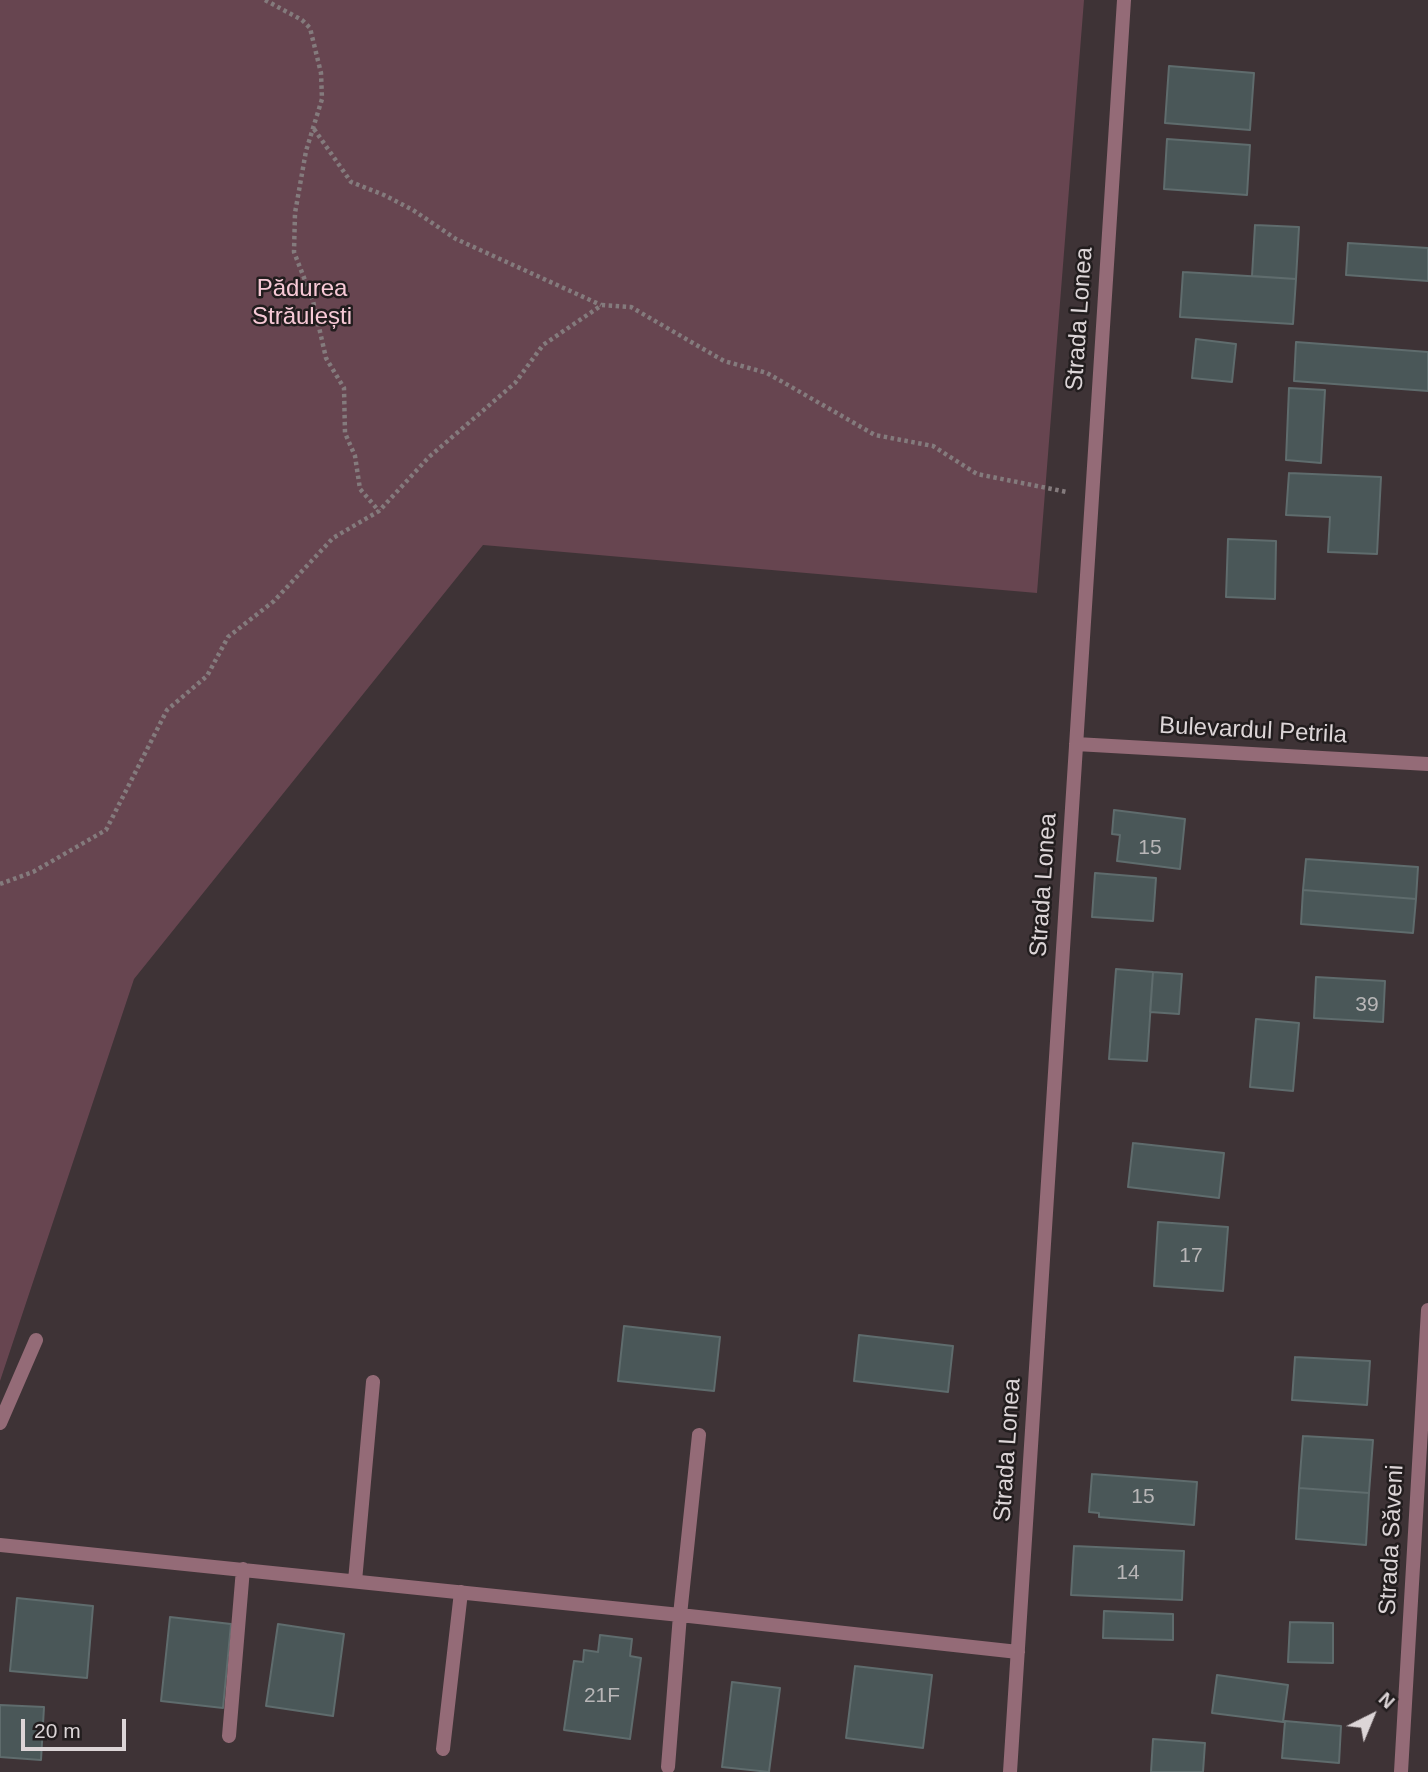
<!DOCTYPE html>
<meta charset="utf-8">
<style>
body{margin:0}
#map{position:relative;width:1428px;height:1772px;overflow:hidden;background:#3e3336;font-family:Arial,sans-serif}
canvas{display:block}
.north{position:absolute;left:1337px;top:1681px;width:70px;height:70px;-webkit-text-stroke:5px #221d1e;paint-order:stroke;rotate:43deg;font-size:19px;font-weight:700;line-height:28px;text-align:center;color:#dcd5d7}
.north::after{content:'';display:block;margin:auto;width:24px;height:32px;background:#dcd5d7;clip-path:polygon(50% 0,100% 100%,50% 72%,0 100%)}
.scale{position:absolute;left:21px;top:1719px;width:105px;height:32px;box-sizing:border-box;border:4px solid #dcd5d7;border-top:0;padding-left:9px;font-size:21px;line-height:24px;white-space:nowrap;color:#dcd5d7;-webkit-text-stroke:5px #221d1e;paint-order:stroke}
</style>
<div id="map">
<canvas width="1428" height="1772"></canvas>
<div class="north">N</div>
<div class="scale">20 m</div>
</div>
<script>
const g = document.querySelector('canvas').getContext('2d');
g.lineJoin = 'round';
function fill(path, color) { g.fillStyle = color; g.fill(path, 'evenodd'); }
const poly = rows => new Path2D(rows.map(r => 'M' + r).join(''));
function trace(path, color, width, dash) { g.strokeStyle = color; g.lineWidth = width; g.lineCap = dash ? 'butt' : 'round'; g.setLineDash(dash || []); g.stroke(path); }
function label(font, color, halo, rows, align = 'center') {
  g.font = font + ' Arial,sans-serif'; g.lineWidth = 5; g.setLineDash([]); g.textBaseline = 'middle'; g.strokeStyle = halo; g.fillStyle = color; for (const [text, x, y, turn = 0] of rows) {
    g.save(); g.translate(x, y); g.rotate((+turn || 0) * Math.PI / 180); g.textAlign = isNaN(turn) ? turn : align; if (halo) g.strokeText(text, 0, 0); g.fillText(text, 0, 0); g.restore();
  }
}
fill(poly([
 [0,0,1084,0,1037,593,483,545,134,979,0,1381]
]), '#674550');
const building = poly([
 [1169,66,1254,73,1250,130,1165,123,1169,66],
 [1167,139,1250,145,1247,195,1164,189,1167,139],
 [1255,225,1299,227,1296,279,1252,276,1255,225],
 [1348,243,1428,248,1428,281,1346,275,1348,243],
 [1183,272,1296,279,1293,324,1180,317,1183,272],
 [1196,339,1236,344,1232,382,1192,378,1196,339],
 [1296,342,1428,352,1428,391,1294,381,1296,342],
 [1289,388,1325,390,1321,463,1286,460,1289,388],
 [1289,473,1381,477,1377,554,1328,552,1330,517,1286,515,1289,473],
 [1228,539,1276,541,1275,599,1226,597,1228,539],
 [1114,810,1185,819,1180,869,1117,861,1120,835,1112,834,1114,810],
 [1306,859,1418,867,1416,899,1303,890,1306,859],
 [1095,873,1156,878,1153,921,1092,917,1095,873],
 [1303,890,1416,899,1413,933,1301,924,1303,890],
 [1116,969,1153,972,1147,1061,1109,1059,1116,969],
 [1153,972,1182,974,1179,1014,1150,1012,1153,972],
 [1316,977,1385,981,1383,1022,1314,1018,1316,977],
 [1256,1019,1299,1023,1293,1091,1250,1087,1256,1019],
 [1133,1143,1224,1153,1219,1198,1128,1187,1133,1143],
 [1158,1222,1228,1227,1223,1291,1154,1286,1158,1222],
 [624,1326,720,1337,714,1391,618,1381,624,1326],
 [859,1335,953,1346,948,1392,854,1381,859,1335],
 [1295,1357,1370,1361,1367,1405,1292,1400,1295,1357],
 [1303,1436,1373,1440,1369,1493,1299,1488,1303,1436],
 [1092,1474,1197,1482,1194,1525,1099,1517,1099,1513,1089,1512,1092,1474],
 [1299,1488,1369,1493,1366,1545,1296,1539,1299,1488],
 [1074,1546,1184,1551,1182,1600,1071,1595,1074,1546],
 [17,1598,93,1606,87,1678,10,1671,17,1598],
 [1104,1611,1173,1614,1173,1640,1103,1638,1104,1611],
 [170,1617,231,1624,223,1708,161,1701,170,1617],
 [1290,1622,1333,1623,1333,1663,1288,1662,1290,1622],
 [278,1624,344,1634,333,1716,266,1706,278,1624],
 [600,1635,632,1639,630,1656,641,1658,630,1739,564,1730,574,1661,583,1662,584,1650,598,1652,600,1635],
 [855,1666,932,1675,923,1748,846,1738,855,1666],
 [1217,1675,1288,1685,1283,1722,1212,1713,1217,1675],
 [732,1682,780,1688,769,1772,722,1767,732,1682],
 [0,1705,44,1707,41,1760,0,1757,0,1705],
 [1285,1721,1341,1726,1339,1763,1282,1758,1285,1721],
 [1153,1739,1205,1743,1203,1772,1151,1772,1153,1739]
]);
fill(building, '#4a5758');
trace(building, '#5f6c6d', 2);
trace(poly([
 [265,0,302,20,310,28,321,73,322,99,306,151,295,213,294,252,313,301,326,358,344,388,345,433,355,456,360,489,379,511],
 [314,129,351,182,384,195,413,210,456,239,601,305],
 [0,884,33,872,106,830,167,710,207,676,228,637,274,601,333,538,379,511,429,457,515,383,543,345,602,305,631,307,724,361,767,373,875,435,933,446,977,474,1067,492]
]), '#847b7d', 4.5, [3.5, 3.5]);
trace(poly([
 [1076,744,1428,764],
 [0,1423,36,1340],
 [0,1545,680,1615,1018,1652],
 [355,1581,373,1382],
 [229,1736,243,1569],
 [443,1749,461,1592],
 [668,1767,680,1615,699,1435],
 [1010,1772,1124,0],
 [1401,1772,1428,1310]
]), '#946b77', 14);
label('21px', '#b8b6b7', null, [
 ["15",1150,848],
 ["39",1367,1005],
 ["17",1191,1256],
 ["15",1143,1497],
 ["14",1128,1573],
 ["21F",602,1696]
]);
label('24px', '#f7c9d6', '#221d1e', [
 ["Pădurea",302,289],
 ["Străulești",302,317]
]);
label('24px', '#dcd5d7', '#221d1e', [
 ["Strada Lonea",1080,319,-86],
 ["Bulevardul Petrila",1253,731,3],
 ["Strada Lonea",1044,885,-86],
 ["Strada Lonea",1008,1450,-86],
 ["Strada Săveni",1392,1540,-87]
]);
</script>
